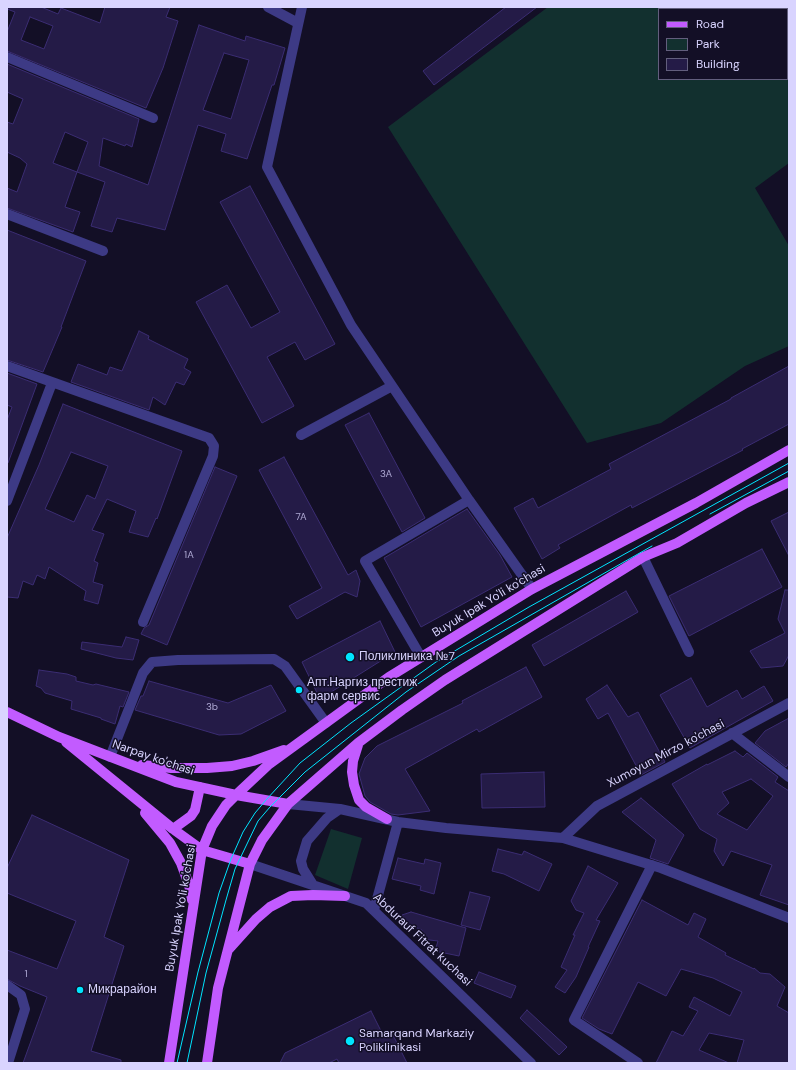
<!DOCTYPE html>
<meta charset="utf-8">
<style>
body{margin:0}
#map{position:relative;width:796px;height:1070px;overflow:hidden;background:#130f26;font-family:"DM Sans",sans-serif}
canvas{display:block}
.frame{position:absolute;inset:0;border:8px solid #d9d4ff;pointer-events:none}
.legend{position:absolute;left:658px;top:8px;width:130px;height:72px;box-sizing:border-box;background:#130f26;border:1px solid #625e7d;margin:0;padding:5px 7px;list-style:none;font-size:12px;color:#d9d4ff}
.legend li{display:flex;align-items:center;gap:8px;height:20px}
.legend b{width:20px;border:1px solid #625e7d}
</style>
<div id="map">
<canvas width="796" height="1070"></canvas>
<div class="frame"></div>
<ul class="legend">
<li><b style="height:5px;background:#c25bff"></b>Road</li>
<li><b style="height:11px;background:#12302f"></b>Park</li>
<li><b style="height:11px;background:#241b47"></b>Building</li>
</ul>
</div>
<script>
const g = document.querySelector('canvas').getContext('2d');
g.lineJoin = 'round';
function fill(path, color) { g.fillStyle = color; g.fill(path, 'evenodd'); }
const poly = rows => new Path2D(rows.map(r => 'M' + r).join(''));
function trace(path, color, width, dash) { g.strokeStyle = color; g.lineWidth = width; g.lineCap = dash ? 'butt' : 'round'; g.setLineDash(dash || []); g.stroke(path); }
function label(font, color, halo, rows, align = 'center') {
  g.font = font + ' "DM Sans",sans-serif'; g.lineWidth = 3; g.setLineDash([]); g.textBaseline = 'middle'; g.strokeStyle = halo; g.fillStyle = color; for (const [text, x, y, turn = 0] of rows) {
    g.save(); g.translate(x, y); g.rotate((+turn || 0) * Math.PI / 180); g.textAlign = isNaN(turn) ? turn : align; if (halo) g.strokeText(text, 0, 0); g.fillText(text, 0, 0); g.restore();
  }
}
fill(poly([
 [548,7,706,7,708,9,659,9,659,79,787,79,789,81,789,163,755,188,789,246,789,346,745,366,661,423,587,443,388,127],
 [331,829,362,838,348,889,315,875]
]), '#12302f');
const building = poly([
 [7,7,41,7,58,14,61,8,100,23,105,7,170,7,166,17,178,21,163,68,146,108,7,51,7,32,15,12,7,9,7,7],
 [30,17,53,26,44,49,21,40,30,17],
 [506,7,537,7,434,85,423,71,506,7],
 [199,25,245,41,246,36,285,48,274,85,272,85,247,159,221,151,226,134,198,125,165,230,117,218,112,232,91,226,105,182,77,172,88,142,65,132,53,163,77,172,65,207,80,212,73,232,7,208,7,188,17,192,27,164,20,158,7,152,7,122,13,124,23,99,7,92,7,64,139,119,132,147,126,144,125,146,103,138,99,166,148,185,199,25],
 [224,53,249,60,231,119,203,110,224,53],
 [250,186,335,344,305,360,295,342,267,357,294,406,262,423,196,302,227,285,251,328,280,312,220,202,250,186],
 [7,230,86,261,61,327,62,327,43,372,7,360,7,230],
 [139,331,149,336,148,339,188,359,184,368,191,372,184,385,176,382,165,405,153,397,149,410,71,382,78,364,107,375,110,367,122,371,139,331],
 [789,366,789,424,742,449,743,450,632,508,631,505,558,545,560,548,542,559,514,508,533,498,538,508,611,469,609,464,731,399,731,398,789,366],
 [7,373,37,384,8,463,7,463,7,420,12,407,7,405,7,373],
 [63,404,182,451,157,519,156,518,148,537,129,532,136,511,107,499,92,530,104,534,94,561,98,563,93,582,103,585,98,604,84,600,86,591,49,567,45,579,37,575,33,585,23,581,18,598,7,597,7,538,39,465,63,404],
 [71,452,108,466,95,499,87,495,74,522,45,509,71,452],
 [369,413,425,518,402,532,345,425,369,413],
 [284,457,348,575,356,570,360,581,357,597,345,592,297,619,289,606,322,588,259,470,284,457],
 [215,467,237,476,167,645,141,634,144,628,149,625,215,467],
 [467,509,500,555,512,577,421,627,384,558,467,509],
 [789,512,789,556,771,521,789,512],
 [762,549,782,587,689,636,669,596,762,549],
 [785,590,789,590,789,655,783,666,761,668,750,651,785,633,778,619,785,590],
 [626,591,638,612,544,666,532,645,626,591],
 [380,621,395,652,320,699,302,662,380,621],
 [126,637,139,640,133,660,116,658,81,649,82,642,122,647,126,637],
 [526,667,542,697,479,732,477,729,405,769,430,811,398,815,391,814,370,802,365,796,359,774,365,758,377,746,463,703,462,701,526,667],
 [39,670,67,674,76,677,76,681,93,685,96,684,129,692,123,707,120,706,115,724,101,719,101,718,71,709,72,701,45,693,41,688,36,686,39,670],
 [691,678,707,707,737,690,742,699,764,686,773,701,690,748,660,695,691,678],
 [149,681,228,703,271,685,286,711,241,734,219,735,135,710,141,696,143,696,149,681],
 [607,685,628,717,638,712,665,762,641,775,608,713,598,719,586,699,607,685],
 [789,718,789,763,786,767,755,743,765,731,789,718],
 [735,751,743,757,747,753,778,777,775,782,789,791,789,905,760,895,772,865,731,851,723,866,714,851,717,839,700,829,672,784,707,764,707,765,735,751],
 [751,779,773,796,747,830,717,814,729,803,722,792,751,779],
 [544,772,545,807,482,808,481,774,544,772],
 [641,798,684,835,668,864,650,858,656,840,622,812,641,798],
 [32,815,129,860,104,937,124,946,91,1051,121,1060,121,1063,23,1063,47,997,20,986,7,979,7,950,57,969,76,921,7,893,7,868,32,815],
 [498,849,522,855,524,851,552,864,539,891,504,874,492,871,498,849],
 [398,858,424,864,425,859,441,863,434,894,420,890,421,886,392,879,398,858],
 [588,866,618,883,596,920,600,921,588,947,589,947,576,977,565,993,555,987,567,970,561,967,575,935,573,935,584,913,576,910,571,901,588,866],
 [470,892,490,897,480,930,461,925,470,892],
 [642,900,688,925,694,913,706,919,698,937,726,953,725,955,754,969,754,968,760,973,770,974,785,987,777,1006,789,1013,789,1063,737,1063,744,1040,709,1033,699,1050,729,1063,656,1063,672,1031,683,1036,698,1011,689,1007,694,997,730,1016,742,992,713,978,681,969,666,996,638,982,612,1034,599,1029,582,1018,642,900],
 [411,912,466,928,459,956,435,951,438,941,421,939,422,930,405,923,402,915,411,912],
 [479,972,516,986,511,998,474,983,479,972],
 [527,1010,567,1047,559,1055,520,1018,527,1010],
 [371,1011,383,1035,391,1031,407,1063,339,1063,337,1059,329,1063,280,1063,285,1053,371,1011]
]);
fill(building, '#241b47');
trace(building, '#3b2d73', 1);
trace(poly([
 [268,7,298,23],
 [302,7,267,167,351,325,469,500,532,589],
 [7,57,153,118],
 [7,214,103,251],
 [7,366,209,438,214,446,213,456,143,622],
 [301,435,392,386],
 [7,501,52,383],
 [643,557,689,652],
 [421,657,365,561,469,500],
 [732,733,789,777],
 [110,757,143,673,152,662,178,660,274,659,285,666,326,723],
 [288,804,340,809,398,822,446,828,563,838,661,868,789,918],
 [563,838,597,806,789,703],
 [250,864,366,903,531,1063],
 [313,885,303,869,301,861,307,841,327,818,340,809],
 [374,910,398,822],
 [7,985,21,995,25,1009,8,1063],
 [638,1063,574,1020,652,865]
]), '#3d3a85', 10);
trace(poly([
 [7,712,59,737,176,782,236,795,288,804],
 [66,742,173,829,202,850,250,864],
 [358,745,353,761,352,772,354,785,359,800,366,807,387,819],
 [142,765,171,768,207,768,232,766,253,761,284,750],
 [145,813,170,843,181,863,189,885,192,900],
 [173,829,191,816,195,810,200,787],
 [229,949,256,919,270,907,291,896,313,895,345,896],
 [169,1063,202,850,212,826,226,805,236,795,268,765,389,677,532,589,696,503,789,450],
 [207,1063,218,988,250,864,262,840,288,804,358,743,402,710,445,680,643,557,677,543,746,503,789,482]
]), '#c25bff', 10);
trace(poly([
 [710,514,789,471],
 [177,1063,198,972,219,893,231,859,243,832,255,813,266,800,300,763,351,723,436,662,529,607,789,463],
 [187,1063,206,973,226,900,235,869,258,821,270,807,305,772,406,692,459,656,652,546]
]), '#00e5ff', 1);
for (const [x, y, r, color] of [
 [350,657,5,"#00e5ff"],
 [299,690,4,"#00e5ff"],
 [80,990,4,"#00e5ff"],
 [350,1041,5,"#00e5ff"]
]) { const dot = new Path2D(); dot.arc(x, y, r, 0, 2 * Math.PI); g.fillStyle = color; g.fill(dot); trace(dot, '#130f26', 1.5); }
label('10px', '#aca6d1', null, [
 ["3A",386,474],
 ["7A",301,517],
 ["1A",189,555],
 ["3b",212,707],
 ["1",26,974]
]);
label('12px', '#d9d4ff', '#130f26', [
 ["Buyuk Ipak Yo'li ko'chasi",489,601,-31],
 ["Xumoyun Mirzo ko'chasi",666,754,-28],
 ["Narpay ko'chasi",153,758,19],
 ["Buyuk Ipak Yo'li ko'chasi",181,908,-80],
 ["Abdurauf Fitrat kuchasi",422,940,43]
]);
label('12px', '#d9d4ff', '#130f26', [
 ["Поликлиника №7",359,657],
 ["Апт.Наргиз престиж",307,683],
 ["фарм сервис",307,697],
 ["Микрарайон",88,990],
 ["Samarqand Markaziy",359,1034],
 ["Poliklinikasi",359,1048]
], 'left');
</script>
